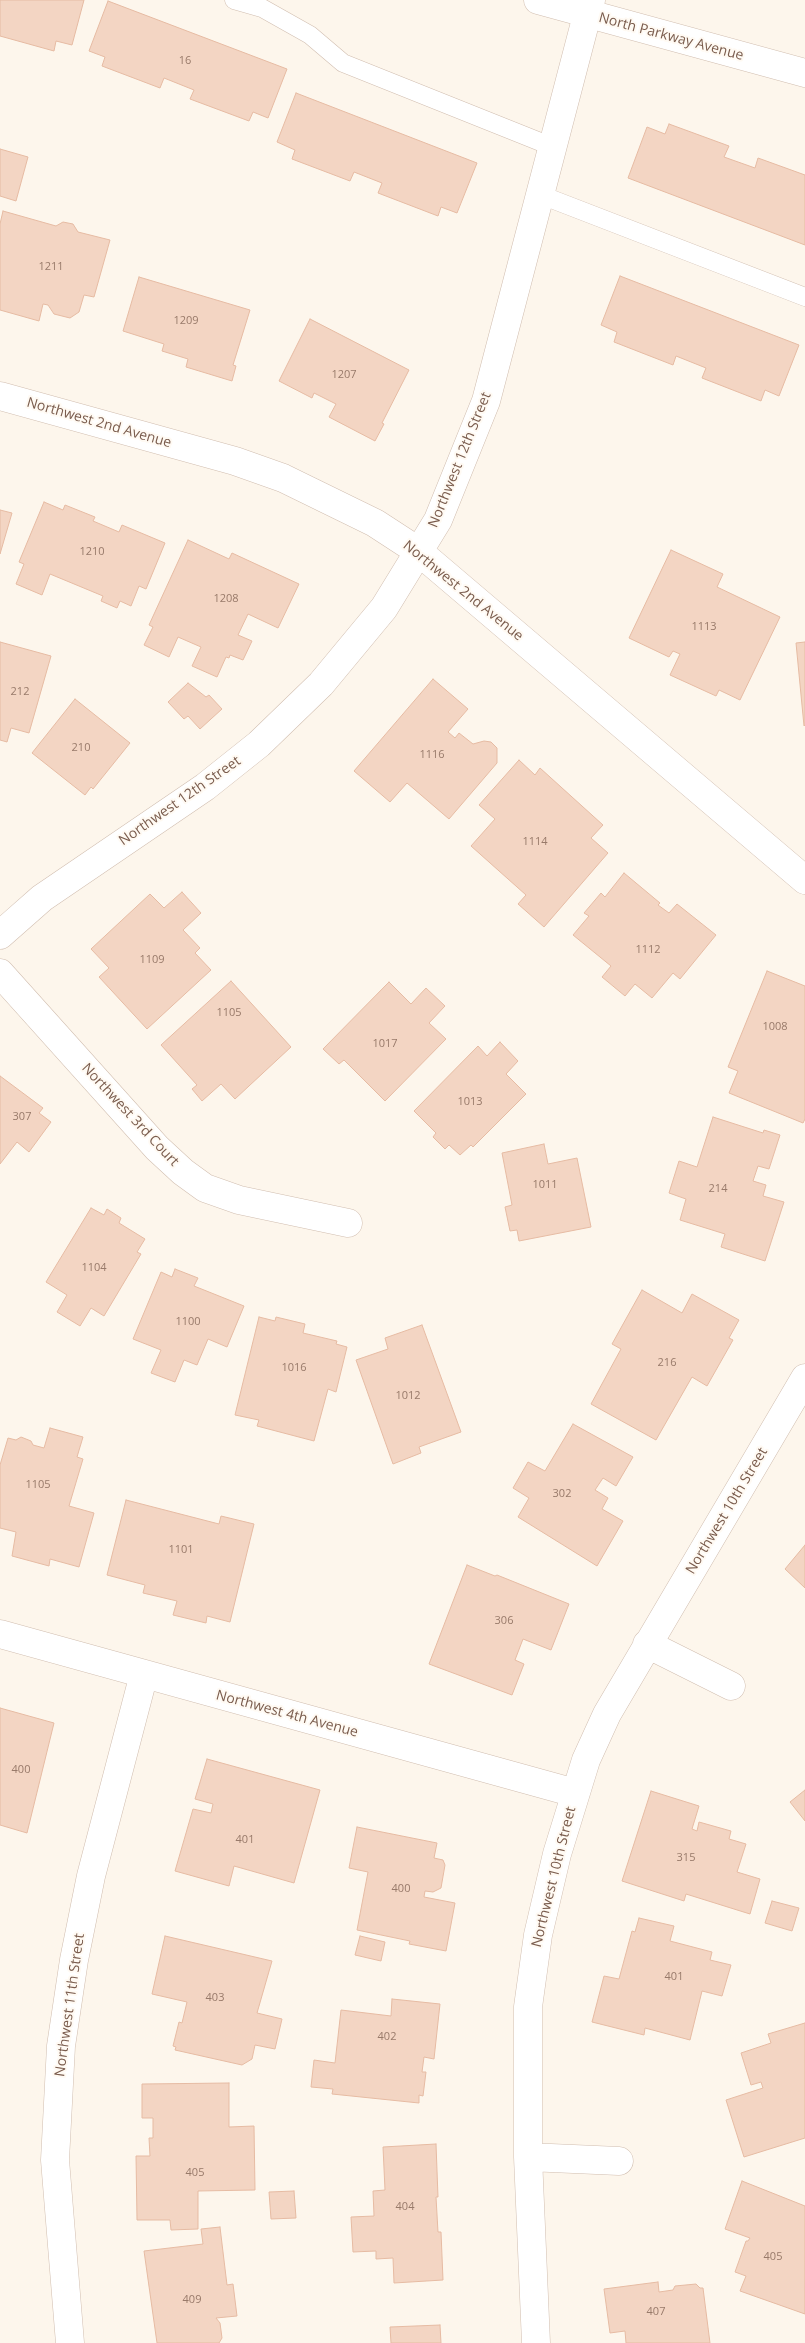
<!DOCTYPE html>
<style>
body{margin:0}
canvas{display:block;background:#fdf6ec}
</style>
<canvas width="805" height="2343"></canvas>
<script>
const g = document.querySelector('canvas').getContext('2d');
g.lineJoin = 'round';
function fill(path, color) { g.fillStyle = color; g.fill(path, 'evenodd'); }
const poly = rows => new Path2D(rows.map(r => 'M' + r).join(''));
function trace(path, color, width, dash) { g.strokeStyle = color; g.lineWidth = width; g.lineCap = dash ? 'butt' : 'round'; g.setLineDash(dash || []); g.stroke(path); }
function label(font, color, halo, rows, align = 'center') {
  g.font = font + ' "Open Sans",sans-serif'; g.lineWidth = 4; g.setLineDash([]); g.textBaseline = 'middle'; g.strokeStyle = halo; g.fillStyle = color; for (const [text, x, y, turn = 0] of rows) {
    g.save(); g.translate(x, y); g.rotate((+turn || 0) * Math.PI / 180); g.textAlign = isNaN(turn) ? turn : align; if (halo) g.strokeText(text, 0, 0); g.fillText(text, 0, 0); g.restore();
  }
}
const building = poly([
 [0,0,84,0,72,45,56,41,54,51,0,36,0,0],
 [108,1,287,69,268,118,253,112,249,121,190,99,194,90,164,78,160,88,102,66,105,57,89,51,108,1],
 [296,93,477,163,457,213,441,207,438,216,378,193,382,183,354,172,350,181,292,159,295,150,277,142,296,93],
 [669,124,729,146,724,157,755,168,758,158,805,175,805,245,628,178,647,127,665,134,669,124],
 [0,149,28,157,16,201,0,196,0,149],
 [3,211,56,226,63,222,73,224,78,232,110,240,94,297,84,295,79,312,70,318,54,314,48,305,43,304,39,321,0,310,0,224,3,211],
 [620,276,799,345,779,396,765,390,761,401,702,378,706,368,676,356,673,365,614,342,617,332,601,325,620,276],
 [139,277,250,310,233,365,236,366,232,381,186,367,188,359,162,351,164,344,123,331,139,277],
 [310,319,409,370,382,423,384,424,375,441,329,417,336,404,314,393,312,398,279,381,310,319],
 [44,502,63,510,65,505,95,517,93,521,119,532,122,525,165,543,146,589,139,586,131,606,120,601,117,608,101,601,103,596,50,574,42,595,16,584,24,564,19,562,44,502],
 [0,510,12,513,0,554,0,510],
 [188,540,229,559,232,553,299,584,278,628,248,614,238,635,252,641,243,660,230,655,229,658,226,657,217,677,192,666,201,647,178,637,169,657,144,645,153,627,149,625,188,540],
 [671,550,723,574,717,587,780,617,740,700,719,690,716,696,670,675,680,654,673,651,669,657,629,638,671,550],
 [0,642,51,656,29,733,11,728,7,742,0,740,0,642],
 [805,642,805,725,804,726,796,643,805,642],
 [433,679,468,709,448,732,455,738,459,733,473,744,484,741,491,742,497,748,497,763,449,819,407,783,390,802,354,771,433,679],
 [188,683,206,697,209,695,222,709,200,729,188,716,184,719,168,702,188,683],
 [75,699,130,743,93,789,91,787,85,795,32,753,75,699],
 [519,760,535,775,540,768,603,825,591,838,608,853,544,927,518,904,526,895,471,846,495,819,479,805,519,760],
 [624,873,660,903,658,905,669,913,677,904,716,935,680,979,673,973,652,998,635,984,625,996,602,977,611,966,573,935,589,916,584,913,601,893,605,897,624,873],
 [182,892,201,913,183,930,200,948,195,953,211,970,147,1029,99,977,109,968,91,949,150,894,164,908,182,892],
 [767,971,805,986,805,1119,803,1123,729,1093,738,1071,728,1067,767,971],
 [231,981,291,1047,235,1099,221,1084,202,1101,192,1089,197,1085,161,1045,231,981],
 [389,982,411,1004,426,988,445,1006,429,1023,446,1039,385,1101,344,1060,339,1064,323,1049,389,982],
 [500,1042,518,1061,506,1074,526,1094,473,1147,471,1145,460,1155,449,1145,445,1149,433,1137,436,1133,414,1111,478,1046,487,1056,500,1042],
 [0,1076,43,1108,39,1113,51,1122,29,1152,17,1142,0,1164,0,1076],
 [713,1117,763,1133,764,1130,780,1135,769,1169,758,1166,753,1181,766,1185,763,1196,784,1202,765,1261,721,1247,725,1234,680,1220,686,1199,669,1193,679,1161,697,1167,713,1117],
 [544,1144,548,1164,577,1158,591,1227,519,1241,517,1230,510,1231,505,1207,512,1205,502,1153,544,1144],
 [91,1208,104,1215,107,1209,121,1218,119,1223,145,1239,137,1252,141,1254,104,1316,91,1308,80,1326,57,1312,67,1295,46,1282,91,1208],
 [175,1269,198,1278,194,1286,244,1306,227,1347,208,1339,197,1365,184,1360,175,1382,151,1373,161,1350,133,1339,161,1272,172,1277,175,1269],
 [642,1290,682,1313,692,1294,739,1320,729,1338,733,1340,707,1386,692,1377,656,1440,591,1404,621,1349,612,1344,642,1290],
 [259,1317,275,1321,276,1317,305,1324,303,1333,337,1341,336,1344,347,1347,336,1392,328,1389,314,1441,257,1426,259,1420,235,1415,259,1317],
 [422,1325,461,1432,419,1447,421,1453,393,1464,356,1360,388,1349,385,1338,422,1325],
 [573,1424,633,1457,616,1486,603,1478,595,1490,608,1498,602,1509,623,1521,597,1566,518,1517,529,1498,513,1488,528,1462,545,1471,573,1424],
 [50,1428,83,1437,77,1457,83,1459,69,1506,94,1513,79,1567,50,1559,49,1566,12,1556,16,1532,0,1528,0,1465,8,1438,16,1440,21,1437,31,1441,33,1445,44,1448,50,1428],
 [126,1500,219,1524,221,1516,254,1524,230,1622,207,1616,206,1623,173,1615,177,1601,143,1593,145,1585,107,1575,126,1500],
 [805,1545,805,1588,785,1569,805,1545],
 [467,1565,495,1576,497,1575,569,1604,551,1650,523,1639,515,1660,524,1664,512,1695,429,1664,467,1565],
 [0,1708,54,1723,27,1833,0,1825,0,1708],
 [207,1759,320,1790,294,1883,234,1866,229,1886,175,1871,193,1809,211,1813,213,1804,195,1799,207,1759],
 [805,1790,805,1821,790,1802,805,1790],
 [651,1791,699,1806,692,1829,697,1831,699,1822,731,1831,729,1839,746,1844,737,1872,760,1879,750,1914,686,1894,684,1901,622,1881,651,1791],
 [357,1827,437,1843,434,1858,443,1860,445,1865,441,1888,433,1892,425,1891,424,1897,455,1903,446,1951,409,1944,410,1941,357,1930,368,1872,349,1868,357,1827],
 [772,1901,799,1908,792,1931,765,1923,772,1901],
 [639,1918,674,1926,670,1941,712,1952,710,1960,731,1965,722,1996,702,1991,690,2040,645,2028,644,2035,592,2022,604,1976,619,1979,632,1931,635,1932,639,1918],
 [165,1936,272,1961,257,2013,282,2019,275,2049,255,2045,252,2059,242,2065,175,2050,176,2047,173,2046,179,2022,182,2023,187,2002,152,1994,165,1936],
 [360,1936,385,1942,381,1961,355,1955,360,1936],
 [392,1999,440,2004,434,2059,424,2057,422,2072,426,2072,423,2096,419,2095,419,2103,332,2094,333,2089,311,2087,314,2060,335,2063,341,2010,391,2016,392,1999],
 [805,2023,805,2138,744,2157,726,2100,763,2088,761,2082,751,2085,741,2053,771,2043,768,2034,805,2023],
 [229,2083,229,2127,254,2126,255,2190,198,2191,198,2229,171,2230,170,2220,137,2220,136,2156,150,2156,149,2138,153,2138,153,2118,142,2118,142,2084,229,2083],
 [436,2144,438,2197,436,2197,438,2232,441,2232,443,2280,394,2283,393,2258,376,2259,376,2251,353,2252,351,2217,374,2216,373,2191,385,2190,383,2147,436,2144],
 [742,2181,805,2206,805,2314,740,2291,746,2276,735,2272,746,2241,748,2241,750,2238,725,2229,742,2181],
 [294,2191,296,2218,271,2219,269,2192,294,2191],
 [220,2227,227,2285,233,2284,237,2316,216,2318,220,2323,222,2338,219,2343,157,2343,144,2251,203,2244,201,2229,220,2227],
 [658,2282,659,2292,673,2290,675,2286,696,2284,700,2288,703,2288,710,2343,626,2343,625,2331,610,2333,604,2289,658,2282],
 [440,2325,441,2343,391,2343,390,2327,440,2325]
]);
fill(building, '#f3d5c3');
trace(building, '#e6bba3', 1);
const service = poly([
 [234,0,262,8,310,35,343,63,553,147],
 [541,195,805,297]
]);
const minor = poly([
 [0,396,235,461,283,478,375,523,418,551,805,880],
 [0,935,42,898,205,787,259,744,321,684,384,608,438,520,486,401,591,0],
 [0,973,157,1148,183,1172,205,1188,239,1200,348,1223],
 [0,1634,575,1793],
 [647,1644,731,1686],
 [528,2157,619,2161],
 [70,2343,55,2160,61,2046,74,1960,91,1876,144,1674],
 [536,2343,528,2157,528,2007,538,1935,557,1854,586,1760,607,1714,805,1378]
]);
const tertiary = poly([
 [538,0,805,73]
]);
trace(service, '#d1beb0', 19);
trace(minor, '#d1beb0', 29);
trace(tertiary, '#d1beb0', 29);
trace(service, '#fff', 18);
trace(minor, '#fff', 28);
trace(tertiary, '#fff', 28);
label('11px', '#987a6a', null, [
 ["16",185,61],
 ["1211",51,267],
 ["1209",186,321],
 ["1207",344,375],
 ["1210",92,552],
 ["1208",226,599],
 ["1113",704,627],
 ["212",20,692],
 ["210",81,748],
 ["1116",432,755],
 ["1114",535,842],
 ["1112",648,950],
 ["1109",152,960],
 ["1105",229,1013],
 ["1008",775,1027],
 ["1017",385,1044],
 ["1013",470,1102],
 ["307",22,1117],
 ["1011",545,1185],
 ["214",718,1189],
 ["1104",94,1268],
 ["1100",188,1322],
 ["216",667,1363],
 ["1016",294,1368],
 ["1012",408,1396],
 ["1105",38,1485],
 ["302",562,1494],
 ["1101",181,1550],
 ["306",504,1621],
 ["400",21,1770],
 ["401",245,1840],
 ["315",686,1858],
 ["400",401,1889],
 ["401",674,1977],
 ["403",215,1998],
 ["402",387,2037],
 ["405",195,2173],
 ["404",405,2207],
 ["405",773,2257],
 ["409",192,2300],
 ["407",656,2312]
]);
label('14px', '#7a5c4d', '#fffaf3', [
 ["North Parkway Avenue",671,37,15],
 ["Northwest 2nd Avenue",99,423,16],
 ["Northwest 12th Street",460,460,-68],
 ["Northwest 2nd Avenue",463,591,39],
 ["Northwest 12th Street",180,801,-35],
 ["Northwest 3rd Court",130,1115,47],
 ["Northwest 10th Street",727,1511,-59],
 ["Northwest 4th Avenue",287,1714,15],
 ["Northwest 10th Street",554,1877,-76],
 ["Northwest 11th Street",70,2005,-82]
]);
</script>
